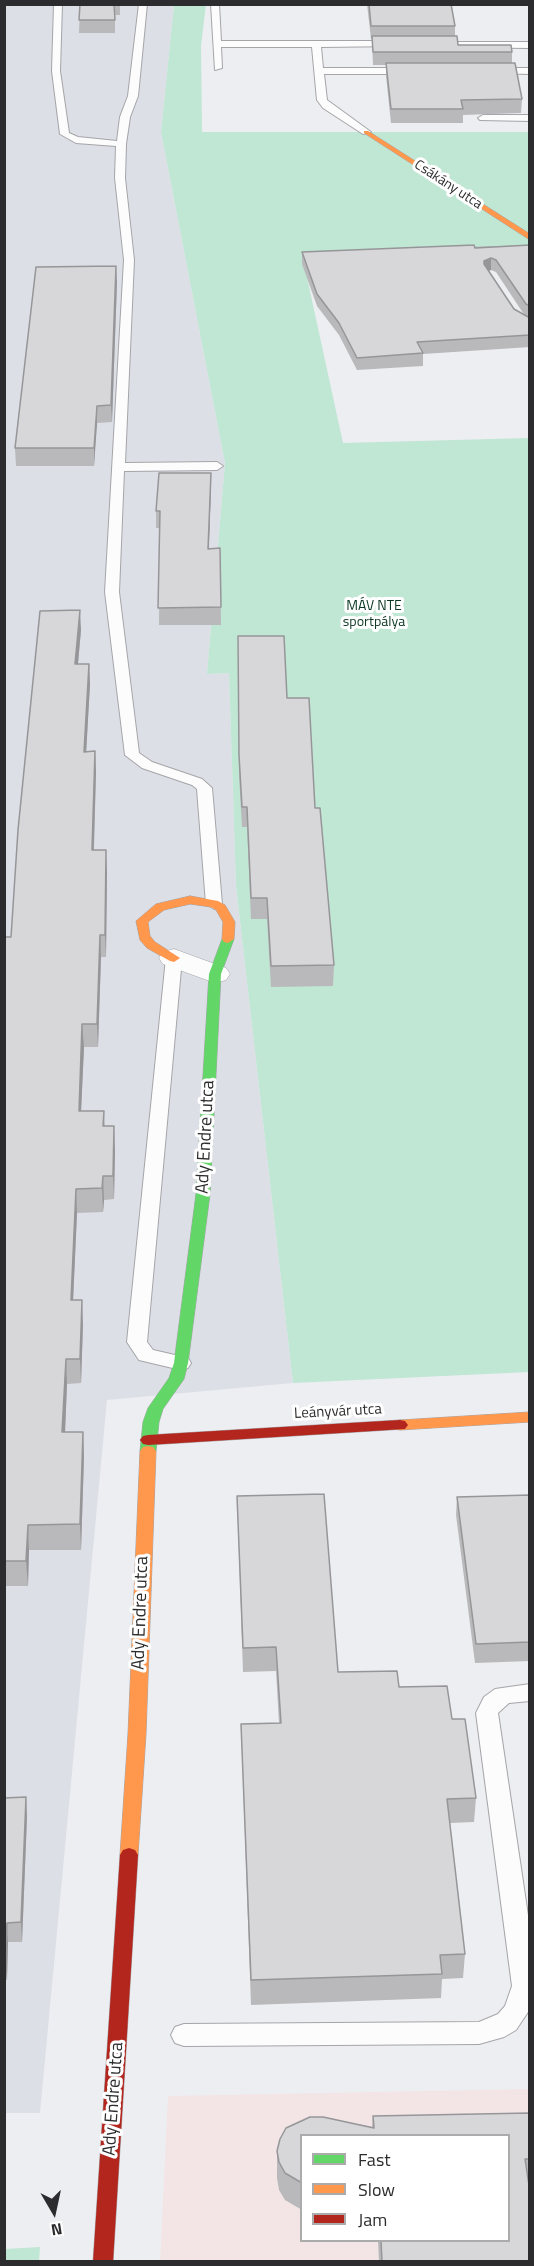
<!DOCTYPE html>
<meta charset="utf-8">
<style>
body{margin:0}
#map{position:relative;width:534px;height:2266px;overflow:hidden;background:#edeef2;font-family:"Titillium Web",sans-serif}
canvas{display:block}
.frame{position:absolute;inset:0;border:6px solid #2c2c2e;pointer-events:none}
.legend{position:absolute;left:300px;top:2134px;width:210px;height:108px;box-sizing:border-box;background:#fff;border:2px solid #ababab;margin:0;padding:8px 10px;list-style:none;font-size:18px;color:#2c2c2e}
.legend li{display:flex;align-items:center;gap:12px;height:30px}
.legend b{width:30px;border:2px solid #ababab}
.north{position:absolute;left:24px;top:2182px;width:60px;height:60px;-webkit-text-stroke:4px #fff;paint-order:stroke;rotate:171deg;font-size:16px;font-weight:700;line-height:24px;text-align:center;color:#2c2c2e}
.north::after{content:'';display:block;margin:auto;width:21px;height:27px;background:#2c2c2e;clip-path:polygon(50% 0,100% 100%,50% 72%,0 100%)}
</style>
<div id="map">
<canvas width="534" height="2266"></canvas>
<div class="frame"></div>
<ul class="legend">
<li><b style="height:8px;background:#63d668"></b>Fast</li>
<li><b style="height:8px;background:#ff974d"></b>Slow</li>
<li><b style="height:8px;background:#b3261e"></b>Jam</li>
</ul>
<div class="north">N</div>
</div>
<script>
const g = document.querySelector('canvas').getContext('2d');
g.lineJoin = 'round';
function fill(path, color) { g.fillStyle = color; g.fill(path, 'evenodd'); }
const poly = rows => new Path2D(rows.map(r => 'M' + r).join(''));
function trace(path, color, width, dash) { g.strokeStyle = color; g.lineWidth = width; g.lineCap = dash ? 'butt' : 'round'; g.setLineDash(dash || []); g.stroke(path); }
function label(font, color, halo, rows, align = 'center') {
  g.font = font + ' "Titillium Web",sans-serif'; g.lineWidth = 6; g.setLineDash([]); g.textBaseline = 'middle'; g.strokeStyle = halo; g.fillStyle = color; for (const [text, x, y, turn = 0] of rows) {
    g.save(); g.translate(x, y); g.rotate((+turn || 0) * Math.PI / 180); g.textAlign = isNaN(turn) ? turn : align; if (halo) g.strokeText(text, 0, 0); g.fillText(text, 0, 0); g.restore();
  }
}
fill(poly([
 [5,5,174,5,161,132,225,463,207,674,229,673,236,886,293,1383,107,1400,40,2113,5,2113]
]), '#dddfe7');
fill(poly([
 [529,2089,529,2261,160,2262,168,2096],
 [302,2136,508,2136,508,2240,302,2240]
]), '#f3e5e5');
fill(poly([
 [206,4,201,46,202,132,529,132,529,250,303,259,343,443,529,438,529,1372,293,1383,236,886,229,673,207,674,225,463,161,132,174,5],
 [40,2247,39,2261,5,2261,5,2249]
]), '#c0e6d4');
const lane = poly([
 [54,4,62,4,60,71,69,133,78,137,117,141,120,117,128,96,139,4,147,4,138,96,130,117,126,144,125,178,134,260,125,463,217,462,223,466,217,470,124,471,119,592,139,753,152,762,202,779,212,788,222,904,214,909,206,904,197,789,192,785,142,768,125,755,105,592,124,260,115,178,116,146,76,143,60,134,52,71,54,4],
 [211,4,219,4,221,41,397,41,400,42,400,46,321,47,323,68,411,68,415,71,411,74,324,74,327,100,371,132,363,134,323,108,317,100,312,47,221,47,222,68,215,70,211,4],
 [430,42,530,42,530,48,433,47,430,46,430,42],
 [492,68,530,68,530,74,489,73,488,71,492,68],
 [483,115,530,115,530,121,480,120,478,118,483,115],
 [174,953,182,958,147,1342,153,1350,188,1358,191,1363,188,1368,181,1370,139,1360,127,1342,166,958,174,953],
 [530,1684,530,1701,509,1703,498,1713,530,1929,530,2009,516,2030,504,2037,479,2044,184,2046,175,2043,171,2035,175,2027,184,2024,479,2022,498,2014,505,2006,512,1986,476,1713,484,1697,495,1689,530,1684]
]);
const street = poly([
 [174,949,226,968,230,974,226,980,215,983,163,964,159,958,163,952,174,949]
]);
const fast = poly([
 [228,935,234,939,221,974,210,1194,188,1363,184,1379,163,1409,159,1422,156,1451,153,1455,148,1456,143,1455,140,1451,143,1422,148,1408,169,1378,174,1363,196,1194,209,974,222,939,228,935]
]);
const slow = poly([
 [364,131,368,131,530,234,530,240,364,133,364,131],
 [190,896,218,901,225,905,235,922,234,939,228,943,224,942,222,939,223,922,216,910,211,907,190,904,164,910,148,922,150,936,155,942,180,958,174,962,170,961,147,948,140,940,136,921,156,904,190,896],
 [530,1412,530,1422,400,1430,395,1429,392,1425,395,1421,400,1420,530,1412],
 [148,1446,153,1447,156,1451,146,1734,138,1855,135,1860,129,1862,123,1860,120,1855,128,1734,140,1451,143,1447,148,1446]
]);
const jam = poly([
 [400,1420,405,1421,408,1425,405,1429,148,1445,143,1444,140,1440,143,1436,148,1435,400,1420],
 [129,1848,135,1850,138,1855,113,2262,93,2262,120,1855,123,1850,129,1848]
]);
trace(lane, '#a5a5a8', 2);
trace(street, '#a5a5a8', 1);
trace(fast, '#a5a5a8', 1);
trace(slow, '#a5a5a8', 1);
trace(jam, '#a5a5a8', 1);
fill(lane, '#fcfcfd');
fill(street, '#fcfcfd');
fill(fast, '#63d668');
fill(slow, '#ff974d');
fill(jam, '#b3261e');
fill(poly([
 [80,4,120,4,120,15,115,15,115,33,79,33],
 [367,4,451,4,455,26,455,36,458,45,512,52,512,63,522,99,521,113,463,115,463,123,391,123,386,76,386,65,373,65,372,39,371,39],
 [530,245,530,347,423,354,423,366,357,370,339,335,317,306,302,264,302,252],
 [491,270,496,272,525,316,514,309,488,271],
 [117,282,112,422,97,423,94,466,16,466,15,448],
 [211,473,209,549,220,548,221,625,159,625,160,528,156,528,156,511],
 [81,630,78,664,89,664,90,684,86,752,95,751,96,772,94,850,107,872,106,957,101,957,98,1047,84,1047,81,1111,104,1111,105,1126,115,1150,114,1199,104,1200,103,1212,77,1213,73,1300,83,1324,81,1383,67,1384,65,1432,83,1432,84,1457,81,1550,29,1550,28,1586,4,1586,4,937,11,937],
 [238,636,287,698,315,808,334,965,333,986,271,987,267,919,251,919,247,827,242,827,239,775],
 [530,1495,530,1661,475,1663,456,1515,457,1497],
 [237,1496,338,1672,399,1687,452,1719,476,1798,474,1822,450,1823,465,1954,463,1978,442,1979,441,1998,251,2005,241,1724,279,1723,276,1671,243,1672],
 [26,1797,27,1817,22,1942,8,1942,7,1980,4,1980,4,1798],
 [530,2113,530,2262,379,2262,378,2241,508,2241,508,2136,302,2136,302,2210,285,2200,279,2190,277,2178,277,2151,280,2139,286,2128,310,2117,323,2117,372,2127,373,2116]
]), '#b9b9bb');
fill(poly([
 [491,258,491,270,484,273,483,276,484,261],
 [116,266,117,282,112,422,111,405],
 [97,406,97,423,94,466,94,448],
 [211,473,211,489,208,565,208,549],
 [80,610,81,630,76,685,75,664],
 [89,664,90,684,85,773,84,752],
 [95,751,96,772,93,872,92,850],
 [106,850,107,872,106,957,105,935],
 [100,935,101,957,98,1047,97,1024],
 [82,1024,84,1047,80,1134,79,1111],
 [114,1126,115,1150,114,1199,113,1176],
 [103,1176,104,1200,103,1212,102,1188],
 [76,1189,77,1213,72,1324,71,1300],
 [82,1300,83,1324,81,1383,80,1359],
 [66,1359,67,1384,64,1457,62,1432],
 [83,1432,84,1457,81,1550,80,1524],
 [28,1525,29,1550,28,1586,26,1561],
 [26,1797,27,1817,22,1942,21,1922],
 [7,1923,8,1942,7,1980,5,1961]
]), '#969699');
const building = poly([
 [80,4,114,4,115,20,79,20,80,4],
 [369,4,451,4,455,26,371,26,369,4],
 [372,36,457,36,458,45,511,45,512,52,373,52,372,36],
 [386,63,515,63,522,99,461,100,463,109,391,109,386,63],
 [474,245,475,248,530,245,530,306,526,304,496,260,491,258,484,261,484,264,514,309,530,318,530,335,417,342,423,353,357,358,339,323,317,294,302,252,474,245],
 [116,266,111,405,97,406,94,448,15,448,36,267,116,266],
 [159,473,211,473,208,549,220,548,221,607,158,608,160,511,156,511,159,473],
 [80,610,75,664,89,664,84,752,95,751,92,850,106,850,105,935,100,935,97,1024,82,1024,79,1111,104,1111,103,1126,114,1126,113,1176,103,1176,102,1188,76,1189,71,1300,82,1300,80,1359,66,1359,62,1432,83,1432,80,1524,28,1525,26,1561,4,1561,4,937,11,937,18,830,40,611,80,610],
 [238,636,284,636,287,698,309,698,315,808,320,808,334,965,271,966,267,898,251,898,247,807,242,807,239,755,238,636],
 [324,1494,338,1672,397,1671,399,1687,447,1686,452,1719,465,1719,476,1798,447,1799,465,1954,440,1955,442,1974,251,1980,241,1724,281,1723,276,1647,243,1648,237,1496,324,1494],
 [530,1495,530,1642,476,1644,457,1497,530,1495],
 [26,1797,21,1922,7,1923,4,1961,4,1798,26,1797],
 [530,2113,530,2159,525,2159,530,2192,530,2262,382,2262,381,2241,508,2241,508,2136,302,2136,302,2183,285,2173,279,2162,277,2151,280,2139,286,2128,310,2117,323,2117,374,2128,373,2116,530,2113]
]);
fill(building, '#d7d7da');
trace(building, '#969699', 1.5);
label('14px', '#2c2c2e', '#fff', [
 ["Csákány utca",448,185,33]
]);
label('14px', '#0d3725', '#fff', [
 ["MÁV NTE",374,607],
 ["sportpálya",374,623]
]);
label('15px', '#2c2c2e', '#fff', [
 ["Leányvár utca",338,1412,-3]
]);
label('18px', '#2c2c2e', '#fff', [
 ["Ady Endre utca",206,1137,-87],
 ["Ady Endre utca",141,1613,-88],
 ["Ady Endre utca",114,2099,-86]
]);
</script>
